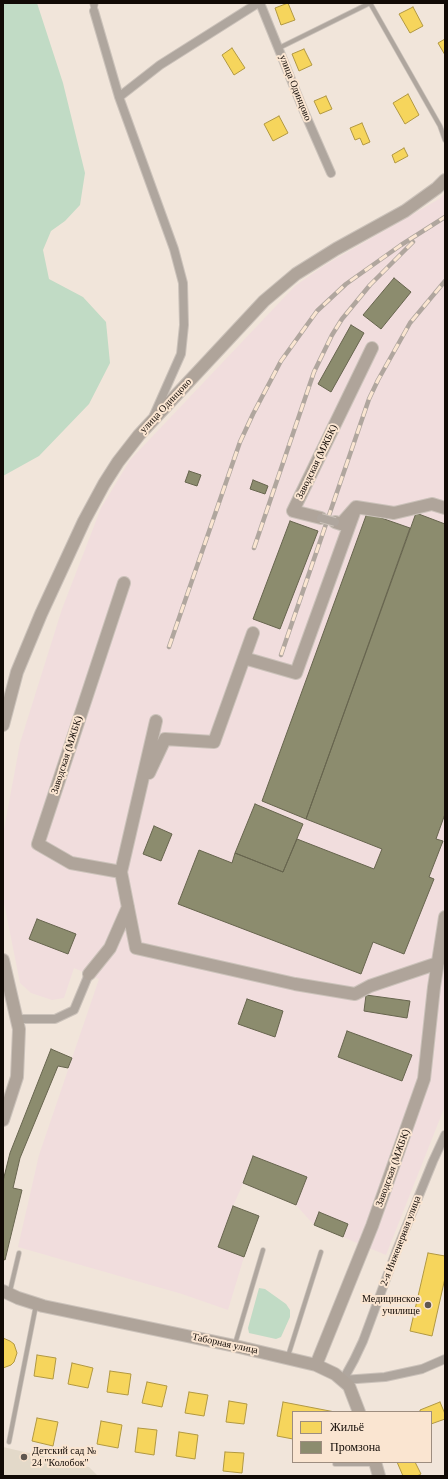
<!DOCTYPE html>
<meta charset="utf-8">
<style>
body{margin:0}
#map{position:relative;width:448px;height:1479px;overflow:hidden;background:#f1e5da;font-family:Georgia,serif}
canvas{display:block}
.frame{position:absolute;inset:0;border:4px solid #110a05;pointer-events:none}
.legend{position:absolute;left:292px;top:1411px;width:140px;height:52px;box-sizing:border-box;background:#fae5d1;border:1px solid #9d8d7f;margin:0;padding:5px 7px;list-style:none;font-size:12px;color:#110a05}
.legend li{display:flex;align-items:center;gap:8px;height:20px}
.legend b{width:20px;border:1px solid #9d8d7f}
</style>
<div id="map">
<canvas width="448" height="1479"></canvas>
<div class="frame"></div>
<ul class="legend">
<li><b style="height:11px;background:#f6d55c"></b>Жильё</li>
<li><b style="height:11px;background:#8c8c6e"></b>Промзона</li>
</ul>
</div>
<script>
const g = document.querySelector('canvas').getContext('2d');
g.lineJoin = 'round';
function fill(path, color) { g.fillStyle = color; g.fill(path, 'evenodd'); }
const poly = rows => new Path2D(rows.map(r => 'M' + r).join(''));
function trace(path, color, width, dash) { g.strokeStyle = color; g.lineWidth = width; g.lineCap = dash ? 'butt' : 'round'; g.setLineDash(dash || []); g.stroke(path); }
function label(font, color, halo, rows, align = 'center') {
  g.font = font + ' Georgia,serif'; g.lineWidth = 4; g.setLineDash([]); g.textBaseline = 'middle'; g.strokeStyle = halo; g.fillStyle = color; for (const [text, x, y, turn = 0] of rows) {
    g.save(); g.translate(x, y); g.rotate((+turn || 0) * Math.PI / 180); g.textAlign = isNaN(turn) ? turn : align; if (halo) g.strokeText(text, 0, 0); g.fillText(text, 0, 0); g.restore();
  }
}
fill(poly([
 [445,193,445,1106,386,1255,314,1225,296,1205,243,1184,233,1206,259,1216,244,1257,228,1310,182,1294,18,1247,39,1155,99,979,74,968,64,998,52,1000,31,993,20,983,3,898,3,835,20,743,62,609,101,508,130,460,295,286,325,265,439,199]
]), '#f1dddd');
fill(poly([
 [3,1447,89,1467,98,1476,3,1476]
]), '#e3d9c9');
fill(poly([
 [3,3,37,3,63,83,85,173,80,205,65,221,51,231,43,250,49,279,83,297,106,322,110,363,89,404,39,456,3,476],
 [259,1288,265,1289,286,1304,290,1310,290,1317,281,1337,276,1339,249,1333,248,1328]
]), '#c1dbc5');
const homes = poly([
 [288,3,295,20,281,25,275,8,288,3],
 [413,7,423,26,410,33,399,14,413,7],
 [445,39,445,55,438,43,445,39],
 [232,48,245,68,234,75,222,55,232,48],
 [304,49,312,65,299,71,292,54,304,49],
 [408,94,419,115,405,124,393,103,408,94],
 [326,96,332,109,320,114,314,101,326,96],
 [279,116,288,133,273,141,264,124,279,116],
 [362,123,370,142,363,145,360,138,355,140,350,128,362,123],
 [404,148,408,156,395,163,392,155,404,148],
 [428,1253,445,1256,445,1278,432,1336,410,1331,428,1253],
 [3,1338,10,1341,14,1344,17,1353,14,1362,11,1365,3,1368,3,1338],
 [37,1355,56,1358,53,1379,34,1376,37,1355],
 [72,1363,93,1368,88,1388,68,1384,72,1363],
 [110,1371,131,1374,128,1395,107,1392,110,1371],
 [147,1382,167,1386,162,1407,142,1403,147,1382],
 [189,1392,208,1395,204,1416,185,1413,189,1392],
 [229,1401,247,1404,244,1424,226,1422,229,1401],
 [283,1402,335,1412,293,1412,293,1439,277,1436,283,1402],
 [440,1402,445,1414,445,1419,431,1424,431,1412,420,1412,420,1410,440,1402],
 [37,1418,58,1422,53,1446,32,1441,37,1418],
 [101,1421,122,1425,118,1448,97,1444,101,1421],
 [138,1428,157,1430,154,1455,135,1452,138,1428],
 [179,1432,198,1435,195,1459,176,1456,179,1432],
 [225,1452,244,1453,242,1473,223,1471,225,1452],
 [397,1462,415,1462,421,1474,417,1476,403,1476,397,1462]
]);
fill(homes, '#f6d55c');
trace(homes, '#b19842', 1);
const industry = poly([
 [394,278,411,292,381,329,363,315,394,278],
 [351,325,364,333,331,392,318,384,351,325],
 [189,471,201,475,197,486,185,482,189,471],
 [253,480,268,486,265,494,250,489,253,480],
 [367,513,410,528,306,819,262,801,367,513],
 [416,513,445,524,445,814,436,839,443,841,429,877,434,879,404,954,373,942,361,974,178,904,199,850,232,863,235,853,283,872,297,839,374,869,382,849,306,819,416,513],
 [290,521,318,531,280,629,253,619,290,521],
 [255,804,303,824,283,872,235,853,255,804],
 [154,826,172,834,161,861,143,854,154,826],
 [37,919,76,934,68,954,29,939,37,919],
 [366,995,410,1001,407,1018,364,1011,366,995],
 [247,999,283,1011,275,1037,238,1024,247,999],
 [347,1031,412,1055,402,1081,338,1057,347,1031],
 [51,1049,72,1058,68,1068,58,1066,20,1158,13,1188,22,1190,5,1260,3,1259,3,1181,10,1153,51,1049],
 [253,1156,307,1177,296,1205,243,1183,253,1156],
 [233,1206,259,1216,244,1257,218,1247,233,1206],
 [319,1212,348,1224,343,1237,314,1225,319,1212]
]);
fill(industry, '#8c8c6e');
trace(industry, '#67654e', 1);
const lane = poly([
 [92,3,94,11],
 [370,3,440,126,445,140],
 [94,11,96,3],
 [279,48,370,3],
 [10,1291,19,1253],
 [235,1344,263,1250],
 [288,1356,321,1252],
 [9,1442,36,1305],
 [335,1464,373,1464]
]);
const street = poly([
 [260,3,303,109,331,173],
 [94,11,119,97,174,249,183,283,184,325,181,354,154,415],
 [119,97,160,65,258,3],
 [17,1019,55,1019,74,1010,89,974],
 [343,1380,354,1360,363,1341,396,1252,433,1161,445,1135],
 [343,1380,385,1377,422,1369,445,1359]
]);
const secondary = poly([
 [321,518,293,511,372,348],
 [335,522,341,524,356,507,394,513,432,504,445,508],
 [244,658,296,673,356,507],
 [156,721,121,872,136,948,295,984,355,994,370,986,438,963],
 [3,725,17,672,41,614,84,521,104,484,118,462,139,435,264,301,296,274,336,249,405,211,437,188,445,180],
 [149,773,165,739,214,742,253,633],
 [121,872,71,863,38,844,124,583],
 [3,960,19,1029,17,1077,3,1120],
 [89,974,110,948,128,907],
 [3,1291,18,1298,43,1306,235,1346,316,1365,335,1374,349,1386,359,1412],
 [316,1365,372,1226,424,1079,434,987,445,917],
 [375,1462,379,1476]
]);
trace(lane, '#cbc2ba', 5.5);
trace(street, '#cbc2ba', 10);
trace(secondary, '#cbc2ba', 14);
trace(lane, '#afa69e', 4);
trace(street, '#afa69e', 8);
trace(secondary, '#afa49a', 12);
const rail = poly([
 [254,548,314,372,332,335,342,319,370,285,413,242],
 [169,647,240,442,253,414,281,361,317,311,346,284,401,245,445,217],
 [281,655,369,399,378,380,410,323,445,281]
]);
trace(rail, '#b0a69e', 4.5);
trace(rail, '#fae5d1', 3, [9]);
const streetBridge = poly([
 [321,518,335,522]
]);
trace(streetBridge, '#cbc2ba', 10, []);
trace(streetBridge, '#afa69e', 8);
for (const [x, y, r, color] of [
 [428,1305,4,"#5f5750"],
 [24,1457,4,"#5f5750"]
]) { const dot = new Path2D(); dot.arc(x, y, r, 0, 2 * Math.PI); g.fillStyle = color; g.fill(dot); trace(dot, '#fae5d1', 1.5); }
label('10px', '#110a05', '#fae5d1', [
 ["улица Одинцово",295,88,68],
 ["улица Одинцово",166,406,-47],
 ["Заводская (МЖБК)",317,462,-64],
 ["Заводская (МЖБК)",67,755,-72],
 ["Заводская (МЖБК)",393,1168,-70],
 ["2-я Инженерная улица",401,1241,-69],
 ["Таборная улица",225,1344,12]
]);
label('10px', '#110a05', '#fae5d1', [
 ["Медицинское",420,1299],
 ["училище",420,1311],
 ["Детский сад №",32,1451,"left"],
 ["24 \"Колобок\"",32,1463,"left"]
], 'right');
</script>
